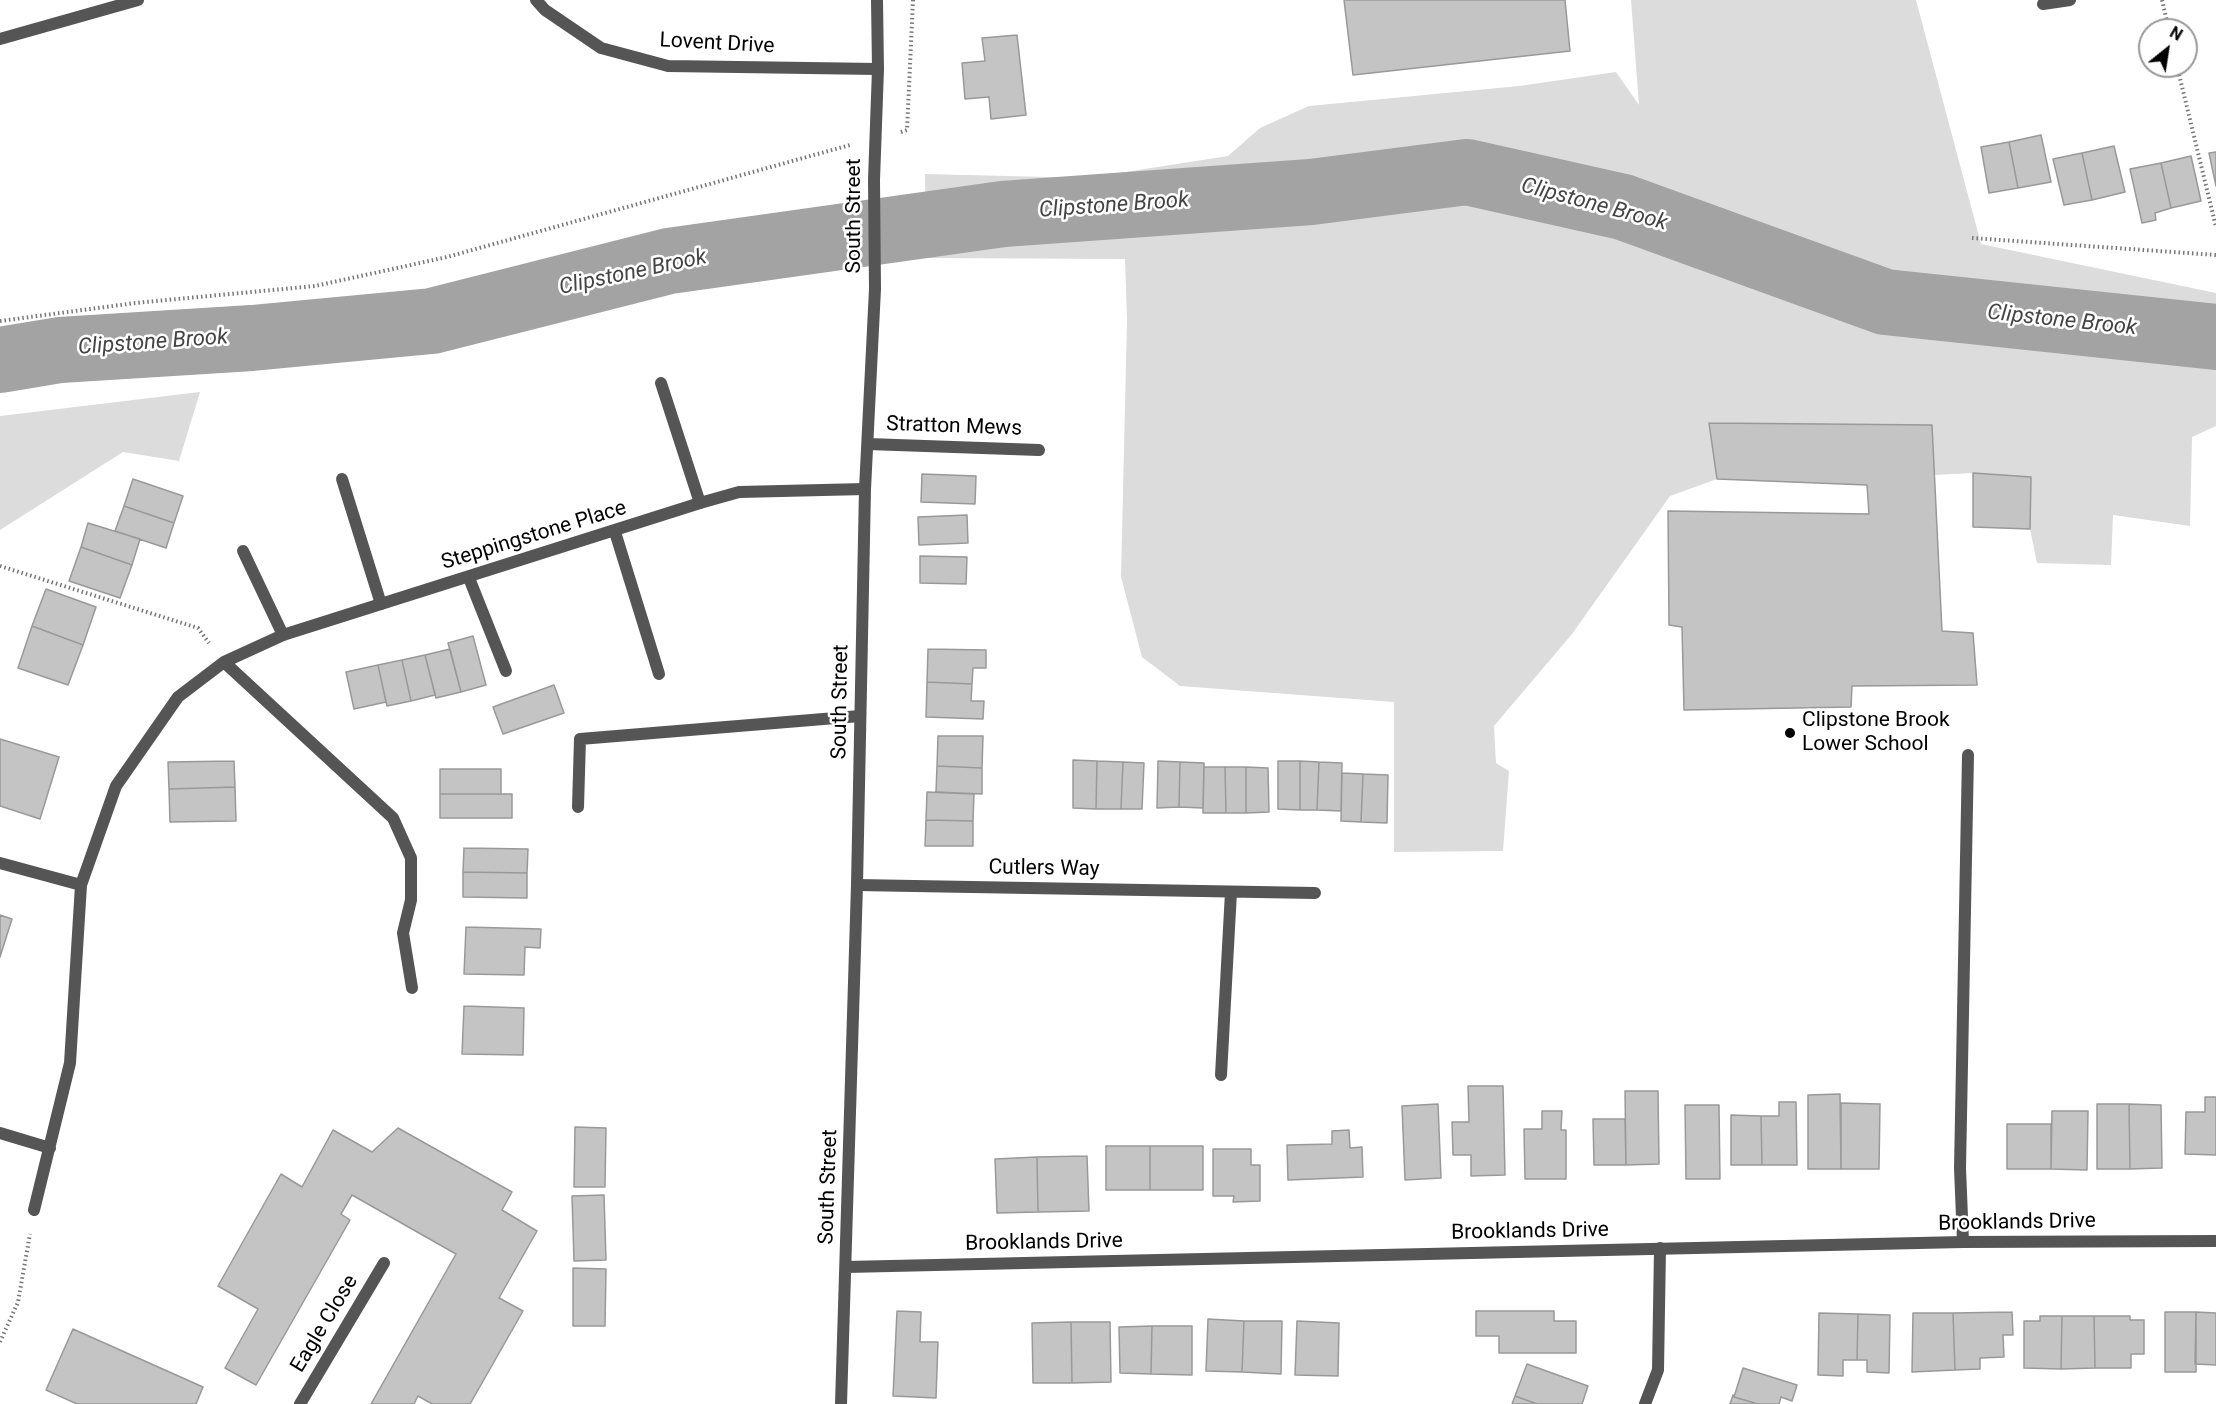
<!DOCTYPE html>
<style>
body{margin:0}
#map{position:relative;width:2216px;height:1404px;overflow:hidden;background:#fff;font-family:Roboto,sans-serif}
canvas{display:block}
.north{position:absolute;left:2138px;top:18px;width:60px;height:60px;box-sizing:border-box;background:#fff;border:2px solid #999;border-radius:50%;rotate:30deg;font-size:16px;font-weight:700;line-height:24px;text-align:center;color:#000}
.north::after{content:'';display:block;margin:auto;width:21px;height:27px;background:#000;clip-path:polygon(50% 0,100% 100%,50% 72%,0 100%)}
</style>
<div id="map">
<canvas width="2216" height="1404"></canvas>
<div class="north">N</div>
</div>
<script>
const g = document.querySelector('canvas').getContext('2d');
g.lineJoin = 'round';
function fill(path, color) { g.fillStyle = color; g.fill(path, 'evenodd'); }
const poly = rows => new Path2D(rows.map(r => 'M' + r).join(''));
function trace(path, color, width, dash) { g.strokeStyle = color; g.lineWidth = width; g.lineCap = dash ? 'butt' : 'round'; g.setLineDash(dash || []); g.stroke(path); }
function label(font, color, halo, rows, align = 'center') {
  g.font = font + ' Roboto,sans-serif'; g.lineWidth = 5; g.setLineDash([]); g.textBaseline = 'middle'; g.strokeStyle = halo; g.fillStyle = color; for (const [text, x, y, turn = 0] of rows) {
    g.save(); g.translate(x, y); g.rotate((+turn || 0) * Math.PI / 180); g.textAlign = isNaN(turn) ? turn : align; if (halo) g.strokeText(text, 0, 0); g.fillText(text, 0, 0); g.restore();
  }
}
fill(poly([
 [1631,0,1916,0,1981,244,2216,293,2216,426,2192,437,2190,526,2113,515,2111,565,2037,563,2030,529,2031,477,1973,473,1934,475,1709,423,1717,479,1670,496,1572,634,1494,726,1496,763,1509,771,1503,851,1394,852,1394,702,1180,686,1142,657,1121,577,1127,321,1125,259,926,258,925,174,1087,178,1228,156,1260,128,1309,106,1519,86,1616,72,1639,105],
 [200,392,179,461,123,452,0,530,0,416]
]), '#dcdcdc');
trace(poly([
 [0,360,60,350,252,338,432,321,669,261,1003,214,1311,192,1467,172,1623,207,1885,302,2216,337]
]), '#a3a3a3', 66);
const building = poly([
 [1344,0,1565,0,1570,51,1353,75,1344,0],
 [1017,35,1026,115,991,119,989,97,965,99,962,63,985,61,982,38,1017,35],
 [2041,135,2051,182,2018,188,2009,142,2041,135],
 [2009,142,2018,188,1989,193,1981,147,2009,142],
 [2114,146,2125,192,2092,200,2082,153,2114,146],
 [2216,152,2216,186,2209,153,2216,152],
 [2082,153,2092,200,2064,205,2053,159,2082,153],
 [2191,156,2201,201,2171,208,2161,163,2191,156],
 [2161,163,2171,208,2155,213,2156,220,2142,223,2130,169,2161,163],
 [1709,423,1932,425,1942,631,1973,633,1977,685,1852,686,1851,707,1684,710,1682,627,1669,625,1668,511,1869,514,1867,485,1717,479,1709,423],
 [1973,473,2031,477,2030,529,1973,527,1973,473],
 [922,474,976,476,975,504,921,502,922,474],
 [133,479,183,496,174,523,124,506,133,479],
 [124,506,174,523,166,548,115,531,124,506],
 [967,515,968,543,919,545,918,517,967,515],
 [88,523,140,539,132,565,81,547,88,523],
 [81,547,132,565,120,598,69,581,81,547],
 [920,556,967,557,966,584,920,583,920,556],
 [46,589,96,607,83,645,32,626,46,589],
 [32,626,83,645,68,685,18,668,32,626],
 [473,636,486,685,461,692,448,643,473,636],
 [450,649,461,692,436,698,425,655,450,649],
 [928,649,986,650,986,668,973,668,972,684,927,682,928,649],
 [425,655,435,695,411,701,402,660,425,655],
 [402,660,411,701,387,706,378,665,402,660],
 [378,665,386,702,354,709,346,672,378,665],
 [927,682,972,684,971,701,984,701,983,719,926,717,927,682],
 [554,685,564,713,503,734,493,707,554,685],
 [938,736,983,736,982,768,937,766,938,736],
 [0,739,59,757,40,819,0,806,0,739],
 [1073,760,1097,761,1096,809,1073,808,1073,760],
 [234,761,235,787,169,789,168,762,234,761],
 [1097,761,1123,762,1121,809,1096,809,1097,761],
 [1158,761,1180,762,1179,807,1157,808,1158,761],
 [1278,761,1300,761,1300,810,1278,809,1278,761],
 [1300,761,1319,762,1317,810,1300,810,1300,761],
 [1123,762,1144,763,1142,809,1121,809,1123,762],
 [1180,762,1204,763,1203,808,1179,807,1180,762],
 [1319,762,1342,763,1341,811,1317,810,1319,762],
 [937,766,982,768,982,794,936,792,937,766],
 [1204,767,1225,767,1226,813,1203,813,1204,767],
 [1225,767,1246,767,1246,813,1226,813,1225,767],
 [1246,767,1268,768,1269,812,1246,813,1246,767],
 [440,769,501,769,501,794,440,794,440,769],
 [1342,773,1363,774,1361,822,1341,821,1342,773],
 [1363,774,1388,775,1387,823,1361,822,1363,774],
 [235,787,236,821,170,822,169,789,235,787],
 [927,792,974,794,973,821,926,820,927,792],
 [440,794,512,794,512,818,440,818,440,794],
 [926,820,973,821,973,846,925,846,926,820],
 [464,848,528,849,527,873,463,872,464,848],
 [463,872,527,873,527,898,463,897,463,872],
 [0,915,12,919,0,957,0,915],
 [466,927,541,929,540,948,525,947,524,975,464,974,466,927],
 [464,1006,524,1008,523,1055,462,1054,464,1006],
 [1468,1086,1503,1086,1505,1175,1471,1176,1471,1155,1453,1155,1452,1122,1469,1122,1468,1086],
 [1625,1091,1658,1091,1659,1164,1626,1165,1625,1091],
 [1840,1094,1841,1169,1808,1169,1808,1095,1840,1094],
 [2205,1097,2216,1097,2216,1155,2185,1154,2186,1112,2205,1112,2205,1097],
 [1779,1102,1796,1102,1797,1165,1762,1165,1761,1116,1779,1116,1779,1102],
 [1841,1103,1880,1104,1879,1169,1841,1169,1841,1103],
 [1438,1104,1441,1178,1405,1180,1402,1106,1438,1104],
 [2097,1104,2129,1104,2130,1169,2097,1169,2097,1104],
 [2129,1104,2161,1105,2162,1168,2130,1169,2129,1104],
 [1685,1105,1719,1105,1720,1179,1686,1179,1685,1105],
 [1542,1111,1562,1111,1561,1130,1566,1130,1566,1179,1525,1179,1524,1129,1542,1129,1542,1111],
 [2052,1111,2088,1111,2087,1170,2051,1169,2052,1111],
 [1731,1115,1761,1116,1762,1165,1731,1165,1731,1115],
 [1593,1119,1625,1119,1626,1165,1594,1165,1593,1119],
 [2007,1124,2051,1124,2051,1169,2007,1169,2007,1124],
 [575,1127,606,1128,605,1187,574,1187,575,1127],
 [398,1128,512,1192,502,1210,537,1231,499,1298,523,1311,470,1404,432,1404,418,1396,414,1404,371,1404,456,1254,352,1195,341,1214,350,1220,256,1385,225,1368,258,1309,218,1286,281,1174,302,1187,333,1130,372,1152,398,1128],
 [1349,1130,1350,1148,1362,1147,1363,1177,1288,1180,1287,1145,1332,1144,1332,1131,1349,1130],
 [1106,1146,1150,1146,1150,1190,1106,1190,1106,1146],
 [1150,1146,1203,1146,1203,1190,1150,1190,1150,1146],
 [1213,1149,1251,1149,1251,1165,1260,1165,1260,1201,1233,1202,1234,1196,1213,1196,1213,1149],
 [1087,1156,1089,1211,1038,1212,1037,1157,1087,1156],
 [1037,1157,1038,1212,997,1213,995,1159,1037,1157],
 [604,1195,606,1260,574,1261,572,1196,604,1195],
 [573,1268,606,1269,605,1326,573,1326,573,1268],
 [897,1311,921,1312,920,1342,938,1342,936,1398,893,1396,897,1311],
 [1476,1311,1554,1311,1554,1321,1576,1321,1576,1353,1499,1353,1499,1336,1476,1336,1476,1311],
 [2012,1312,2013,1335,2003,1335,2004,1357,1980,1358,1980,1369,1955,1370,1953,1313,2012,1312],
 [2165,1312,2196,1312,2196,1372,2165,1372,2165,1312],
 [2196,1312,2216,1313,2216,1365,2195,1364,2196,1312],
 [1819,1313,1858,1314,1857,1360,1843,1360,1843,1376,1818,1375,1819,1313],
 [1913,1313,1953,1313,1955,1370,1912,1372,1913,1313],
 [1858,1314,1890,1315,1889,1373,1867,1372,1867,1360,1857,1360,1858,1314],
 [2040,1316,2062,1316,2061,1369,2024,1368,2024,1321,2040,1321,2040,1316],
 [2062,1316,2094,1316,2095,1368,2061,1369,2062,1316],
 [2094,1316,2130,1316,2130,1320,2144,1320,2144,1354,2131,1354,2131,1368,2095,1368,2094,1316],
 [1208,1319,1244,1321,1242,1372,1206,1371,1208,1319],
 [1244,1321,1282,1321,1281,1374,1242,1372,1244,1321],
 [1297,1321,1339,1323,1338,1376,1295,1375,1297,1321],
 [1071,1322,1110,1322,1111,1382,1072,1383,1071,1322],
 [1071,1322,1072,1383,1033,1383,1032,1323,1071,1322],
 [1152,1326,1192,1326,1192,1375,1151,1374,1152,1326],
 [1152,1326,1151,1374,1120,1373,1119,1327,1152,1326],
 [73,1329,203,1387,196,1404,77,1404,46,1390,73,1329],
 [1527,1364,1588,1386,1582,1404,1537,1404,1515,1396,1527,1364],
 [1743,1368,1797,1385,1792,1401,1781,1397,1779,1404,1758,1404,1734,1397,1743,1368],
 [1733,1395,1734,1397,1758,1404,1730,1404,1733,1395],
 [1515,1396,1537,1404,1512,1404,1515,1396]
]);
fill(building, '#c4c4c4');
trace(building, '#999', 1.5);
trace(poly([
 [2162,0,2169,30],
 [2177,66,2216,227],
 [901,132,907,130,913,0],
 [1972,238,2216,255],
 [0,321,135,303,315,286,447,257,850,145],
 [0,566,198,628,209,643],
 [0,1342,18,1302,30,1234]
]), '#777', 4, [1.5, 3]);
trace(poly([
 [661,383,700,503],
 [342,479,381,604],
 [615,532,659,674],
 [243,551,283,635],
 [469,578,506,671],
 [578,807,580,739,860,716],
 [1963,1242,1960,1168,1968,755]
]), '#555', 12);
trace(poly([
 [536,0,545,10,601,48,668,66,878,69],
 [2043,4,2070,0],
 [0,39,138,0],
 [868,444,1039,450],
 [224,662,393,818,411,858,411,900,403,933,412,988],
 [0,863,81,885],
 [857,885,1315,893],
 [1221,1075,1231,892],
 [0,1133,50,1148],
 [34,1210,70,1063,81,885,116,786,178,697,224,662,283,635,700,503,739,492,865,489],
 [300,1404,384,1263],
 [1645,1404,1658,1370,1660,1248]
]), '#555', 12);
trace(poly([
 [846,1267,1963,1242,2216,1241],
 [841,1404,857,885,865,489,875,289,874,180,878,69,877,0]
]), '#555', 12);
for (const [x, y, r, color] of [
 [1790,733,6,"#000"]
]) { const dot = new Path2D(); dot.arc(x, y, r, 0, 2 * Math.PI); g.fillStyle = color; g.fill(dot); trace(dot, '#fff', 2); }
label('21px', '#000', '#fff', [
 ["Lovent Drive",717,44,3],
 ["South Street",855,216,-90],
 ["Stratton Mews",954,427,2],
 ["Steppingstone Place",534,536,-17],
 ["South Street",841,702,-89],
 ["Cutlers Way",1044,869,1],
 ["South Street",829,1187,-88],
 ["Brooklands Drive",2017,1223,-1],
 ["Brooklands Drive",1530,1232,-1],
 ["Brooklands Drive",1044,1243,-1],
 ["Eagle Close",325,1324,-59]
]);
label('21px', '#000', '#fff', [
 ["Clipstone Brook",1802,721],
 ["Lower School",1802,745]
], 'left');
label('italic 22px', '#444', '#fff', [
 ["Clipstone Brook",1594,205,15],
 ["Clipstone Brook",1114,206,-4],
 ["Clipstone Brook",633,273,-12],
 ["Clipstone Brook",2062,321,6],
 ["Clipstone Brook",153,343,-4]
]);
</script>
